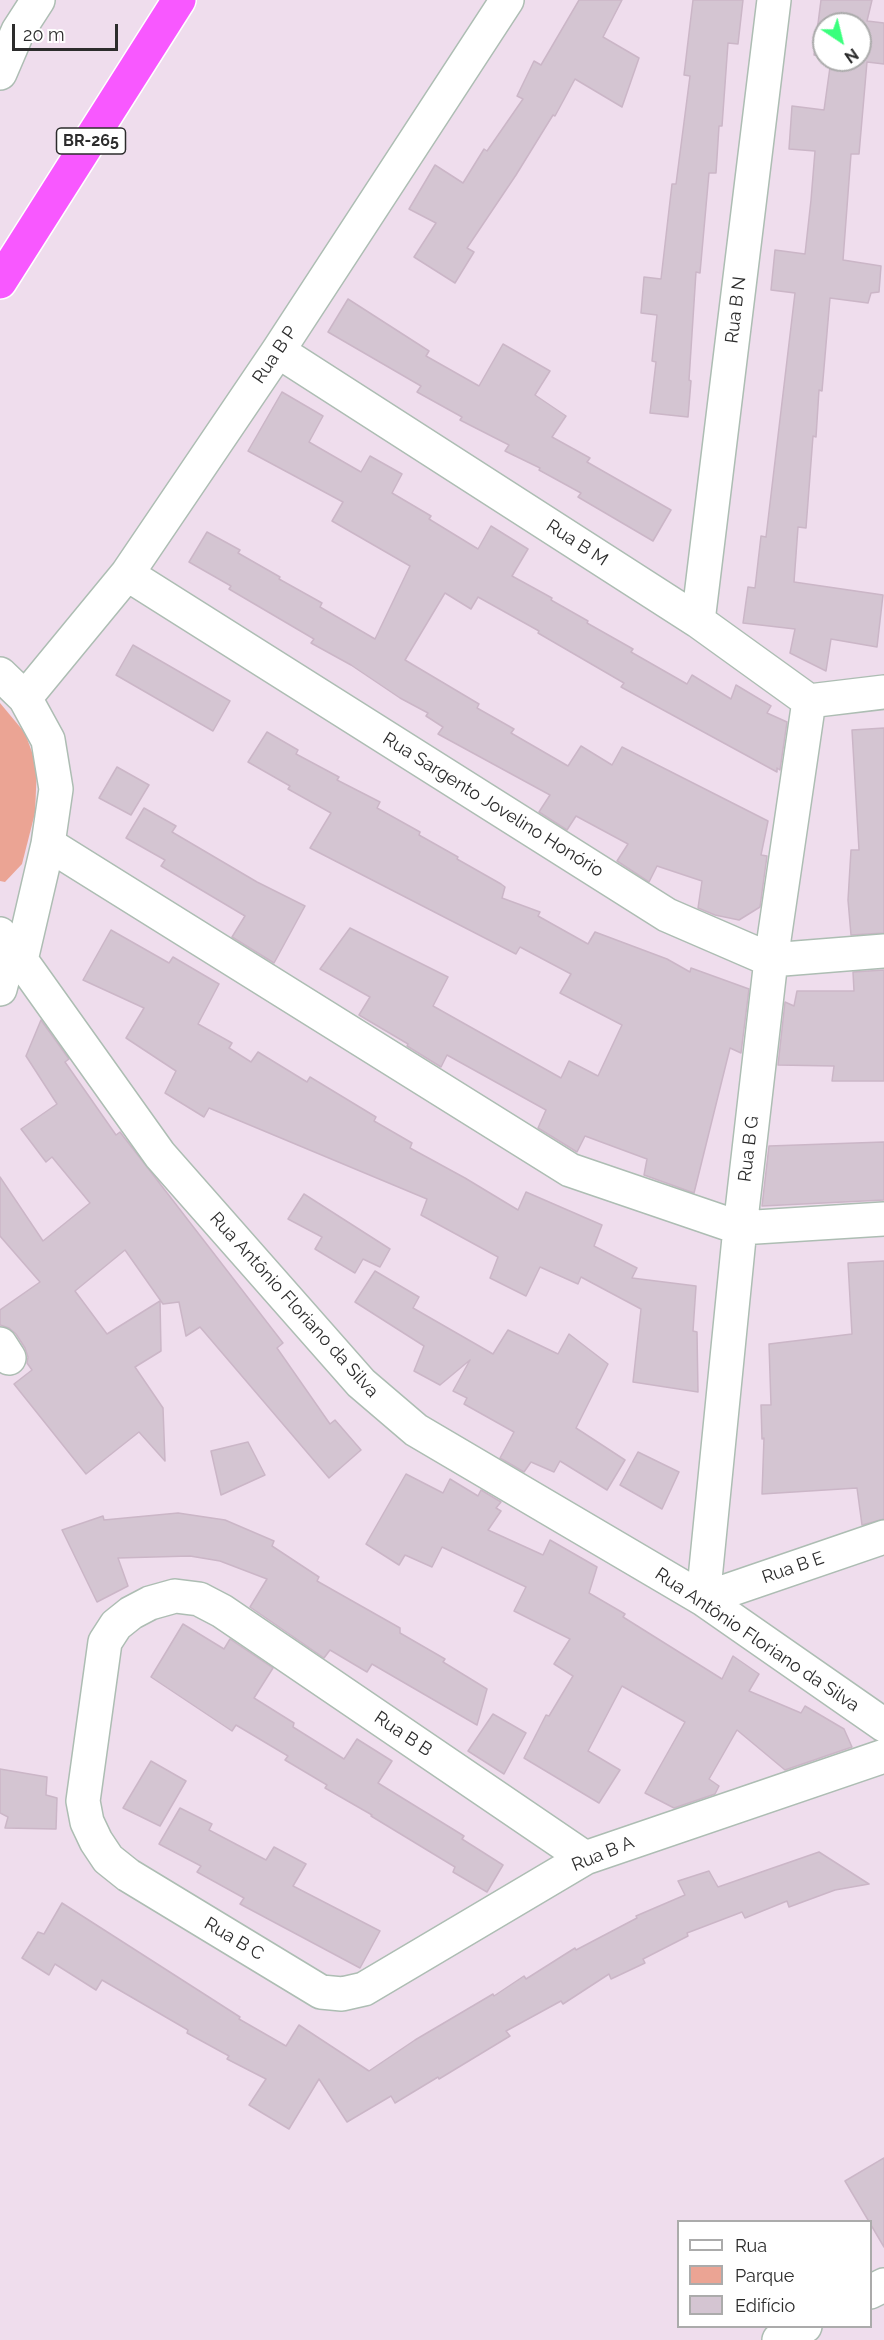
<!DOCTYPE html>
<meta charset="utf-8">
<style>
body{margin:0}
#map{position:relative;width:884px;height:2340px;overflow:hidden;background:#efdded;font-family:Raleway,sans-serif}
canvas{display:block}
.legend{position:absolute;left:677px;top:2220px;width:195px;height:108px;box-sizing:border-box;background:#fff;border:2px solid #ababab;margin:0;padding:8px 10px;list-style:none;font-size:18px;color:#2c2c2c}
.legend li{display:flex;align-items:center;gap:12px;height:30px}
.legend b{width:30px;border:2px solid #ababab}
.north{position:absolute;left:812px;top:12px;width:60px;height:60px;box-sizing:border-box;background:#fff;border:2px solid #ababab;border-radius:50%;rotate:145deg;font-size:16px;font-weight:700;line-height:24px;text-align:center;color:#2c2c2c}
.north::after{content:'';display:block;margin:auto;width:21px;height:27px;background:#3aff7d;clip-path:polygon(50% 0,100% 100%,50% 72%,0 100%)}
.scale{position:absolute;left:12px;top:24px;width:106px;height:27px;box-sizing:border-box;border:3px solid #2c2c2c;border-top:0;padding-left:8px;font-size:18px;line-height:21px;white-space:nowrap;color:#2c2c2c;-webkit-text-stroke:4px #fff;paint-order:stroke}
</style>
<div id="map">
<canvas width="884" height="2340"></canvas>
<ul class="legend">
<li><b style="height:8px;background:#fff"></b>Rua</li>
<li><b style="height:16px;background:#eba494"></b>Parque</li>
<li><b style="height:16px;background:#d4c5d2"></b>Edifício</li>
</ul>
<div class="north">N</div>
<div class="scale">20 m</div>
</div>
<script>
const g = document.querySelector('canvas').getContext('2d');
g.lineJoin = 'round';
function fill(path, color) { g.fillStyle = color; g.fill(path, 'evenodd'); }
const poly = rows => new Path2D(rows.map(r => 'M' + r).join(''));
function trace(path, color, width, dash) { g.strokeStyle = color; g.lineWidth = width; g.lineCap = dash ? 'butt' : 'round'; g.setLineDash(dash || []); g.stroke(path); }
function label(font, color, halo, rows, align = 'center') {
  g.font = font + ' Raleway,sans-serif'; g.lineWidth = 5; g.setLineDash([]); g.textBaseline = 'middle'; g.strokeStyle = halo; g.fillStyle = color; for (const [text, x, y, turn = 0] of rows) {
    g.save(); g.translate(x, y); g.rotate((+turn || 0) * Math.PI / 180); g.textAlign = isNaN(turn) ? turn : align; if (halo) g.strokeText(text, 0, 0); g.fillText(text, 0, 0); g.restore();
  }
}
fill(poly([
 [0,703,25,733,37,766,35,813,22,864,5,882,0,881]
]), '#eba494');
const building = poly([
 [579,0,622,0,603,37,639,58,622,107,575,79,555,116,553,115,516,175,467,248,474,252,455,283,414,257,436,223,409,209,435,165,463,183,484,149,487,151,523,99,517,96,534,61,541,65,579,0],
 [693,0,743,0,738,44,728,43,722,126,719,126,716,173,709,173,700,273,696,272,689,380,691,381,688,417,650,413,656,362,652,361,657,315,641,313,644,277,661,279,672,184,676,184,690,76,684,75,693,0],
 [821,0,872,0,867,21,884,23,884,64,867,62,859,154,851,154,843,260,881,266,879,292,871,293,868,303,830,298,822,391,819,390,816,437,813,436,806,528,798,527,794,582,883,595,877,647,831,639,826,671,790,653,795,629,743,623,748,587,755,588,761,536,766,537,795,293,771,290,775,250,805,254,811,200,815,151,789,149,792,106,824,110,831,60,860,60,860,24,824,24,824,56,814,55,821,0],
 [348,299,429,351,426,356,479,386,503,344,550,371,535,395,566,416,552,437,590,458,587,462,671,510,653,541,578,497,581,493,539,470,540,468,505,451,509,445,460,420,462,417,417,392,421,386,328,332,348,299],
 [282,392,323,416,309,442,361,472,370,456,402,474,392,493,431,516,429,519,478,549,491,526,528,549,512,576,552,598,551,600,588,621,587,623,633,649,631,652,687,684,692,675,731,699,736,685,771,706,767,713,787,722,780,770,777,768,777,772,621,687,624,683,538,633,539,631,478,597,471,609,445,593,405,660,479,704,477,708,514,729,511,733,568,766,581,746,612,765,622,747,768,821,761,855,767,856,760,907,739,920,715,915,698,908,702,881,657,866,649,882,617,861,628,844,576,816,567,830,539,812,550,795,438,734,443,727,426,716,428,713,400,698,351,665,311,643,314,639,229,589,231,586,189,562,207,532,240,550,238,553,280,577,279,579,322,603,320,607,375,639,410,566,332,521,343,502,248,451,282,392],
 [133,645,230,701,213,731,116,675,133,645],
 [884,728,884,933,851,935,848,900,851,850,859,850,852,730,884,728],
 [267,732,298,750,296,754,339,777,337,780,380,802,377,808,420,832,419,835,458,857,457,859,501,884,505,887,502,898,540,912,538,916,588,944,595,932,667,959,690,972,691,968,749,989,741,1053,730,1048,694,1193,644,1175,647,1159,585,1136,577,1152,538,1128,546,1110,447,1055,441,1067,407,1046,408,1044,359,1015,370,997,320,969,350,928,448,977,433,1006,561,1078,569,1061,598,1076,622,1025,560,993,571,974,520,947,516,954,310,848,331,813,288,789,290,786,248,762,267,732],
 [117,767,149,785,131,815,99,798,117,767],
 [144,808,176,826,172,832,257,882,305,906,274,963,232,937,245,916,161,866,165,860,126,838,144,808],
 [111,930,169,963,173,957,219,984,198,1024,232,1043,229,1048,251,1062,258,1052,307,1082,310,1077,376,1117,374,1121,412,1143,410,1148,465,1178,518,1210,526,1192,602,1225,594,1246,637,1268,632,1278,696,1286,693,1331,697,1332,698,1392,633,1382,641,1309,581,1277,578,1284,540,1267,526,1296,490,1278,498,1257,421,1215,427,1199,209,1108,204,1117,165,1093,176,1071,126,1038,144,1008,83,980,111,930],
 [884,970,884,1081,832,1081,834,1066,778,1065,785,1002,794,1006,797,991,854,991,853,972,884,970],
 [41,1020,69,1059,65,1062,116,1135,120,1132,283,1343,277,1348,330,1424,335,1420,361,1450,329,1478,200,1327,186,1336,179,1302,163,1304,125,1250,75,1291,107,1334,160,1301,161,1351,135,1367,163,1408,165,1461,139,1432,86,1474,14,1384,32,1370,27,1363,28,1357,25,1348,16,1334,9,1328,0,1325,0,1310,40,1282,0,1236,0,1177,43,1241,90,1203,52,1157,46,1162,21,1129,57,1104,26,1056,41,1020],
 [884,1142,884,1200,762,1206,769,1146,884,1142],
 [304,1194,390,1249,380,1267,363,1259,355,1273,315,1249,322,1237,288,1219,304,1194],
 [884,1261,884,1519,862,1525,857,1488,762,1494,764,1438,762,1439,761,1405,771,1405,769,1344,852,1334,848,1263,884,1261],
 [375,1271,419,1297,413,1308,493,1354,508,1330,558,1354,569,1334,608,1364,576,1428,625,1460,607,1490,560,1461,554,1472,531,1462,524,1472,500,1458,514,1432,464,1404,467,1398,453,1391,470,1360,440,1385,414,1371,424,1346,355,1302,375,1271],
 [248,1442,265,1475,221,1495,211,1451,248,1442],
 [638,1452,679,1472,662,1509,620,1485,638,1452],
 [406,1474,443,1493,450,1479,478,1496,481,1490,501,1502,496,1508,501,1511,488,1530,543,1555,550,1540,597,1567,589,1593,625,1614,623,1617,722,1679,733,1656,759,1674,749,1691,801,1713,805,1706,844,1729,852,1747,785,1770,737,1730,709,1779,719,1786,715,1794,674,1808,645,1793,685,1722,622,1686,588,1751,620,1770,599,1803,524,1758,546,1715,549,1716,573,1676,554,1664,570,1639,514,1611,526,1587,442,1547,432,1567,405,1555,399,1565,366,1544,406,1474],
 [178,1513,225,1520,274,1541,272,1546,319,1577,317,1581,400,1628,400,1633,445,1659,443,1662,487,1689,477,1725,372,1664,367,1672,330,1650,324,1658,250,1607,267,1579,220,1561,190,1556,118,1558,128,1586,97,1602,62,1530,103,1516,104,1520,178,1513],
 [183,1624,224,1649,230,1639,273,1668,254,1698,294,1723,293,1727,344,1759,357,1739,392,1761,378,1783,464,1836,462,1839,503,1865,487,1892,453,1872,455,1867,371,1816,372,1815,325,1788,327,1785,285,1760,288,1756,236,1725,232,1731,151,1677,183,1624],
 [493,1714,526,1733,504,1774,468,1751,493,1714],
 [151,1761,186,1781,160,1826,123,1808,151,1761],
 [0,1769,47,1777,46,1795,57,1798,56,1829,5,1828,8,1817,0,1813,0,1769],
 [180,1808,212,1824,209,1830,266,1860,274,1847,306,1864,293,1886,380,1931,360,1968,240,1904,244,1898,197,1872,201,1866,159,1844,180,1808],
 [819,1852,869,1884,835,1890,789,1907,787,1901,745,1918,742,1912,687,1933,688,1936,643,1959,645,1963,611,1979,609,1974,563,2004,561,2001,506,2031,510,2036,439,2079,438,2077,395,2103,391,2096,347,2122,319,2079,289,2129,249,2105,266,2079,227,2059,229,2056,187,2033,188,2030,102,1980,96,1990,55,1964,49,1975,22,1958,38,1932,44,1934,62,1903,240,2017,239,2019,286,2046,299,2025,369,2071,415,2040,493,1994,494,1996,524,1976,526,1979,575,1948,576,1950,637,1918,636,1916,685,1895,678,1881,709,1871,718,1887,819,1852],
 [884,2158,884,2247,845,2181,884,2158]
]);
fill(building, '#d4c5d2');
trace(building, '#cbb6c7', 1.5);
const minor = poly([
 [0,73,18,31,38,0],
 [278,351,698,621,809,701,884,692],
 [127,574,667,915,771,960,884,951],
 [698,621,774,0],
 [0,674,25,698,48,740,56,789,48,844,21,960],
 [25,698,127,574,278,351,507,0],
 [48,844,570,1170,740,1228,884,1219],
 [0,934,21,960,160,1155,361,1383,416,1430,703,1599,884,1725],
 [0,989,11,947],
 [0,1344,9,1358],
 [703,1599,740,1228,771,960,809,701],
 [703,1599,884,1537],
 [585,1858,222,1611,199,1599,175,1596,150,1603,131,1613,116,1625,105,1642,83,1801,87,1822,96,1841,108,1859,128,1875,321,1992,342,1994,364,1989,585,1858,884,1756],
 [870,2292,884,2285],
 [779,2340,805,2326]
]);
const highway = poly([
 [0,282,179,0]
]);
trace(minor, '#adbdb3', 36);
trace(highway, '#fff', 36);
trace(minor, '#fff', 33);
trace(highway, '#f858ff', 33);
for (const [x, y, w] of [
 [91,141,69]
]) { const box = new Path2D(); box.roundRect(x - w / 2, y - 13, w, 26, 4.5); g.fillStyle = '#fff'; g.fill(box); trace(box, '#2c2c2c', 1.5); }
label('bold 16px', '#2c2c2c', null, [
 ["BR-265",91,141]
]);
label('18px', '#2c2c2c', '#fff', [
 ["Rua B N",736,310,-83],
 ["Rua B P",275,355,-56],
 ["Rua B M",577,543,33],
 ["Rua Sargento Jovelino Honório",493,805,32],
 ["Rua B G",749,1149,-83],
 ["Rua Antônio Floriano da Silva",294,1305,48],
 ["Rua B E",793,1568,-19],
 ["Rua Antônio Floriano da Silva",757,1640,34],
 ["Rua B B",403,1734,34],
 ["Rua B A",603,1854,-22],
 ["Rua B C",234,1939,31]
]);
</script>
